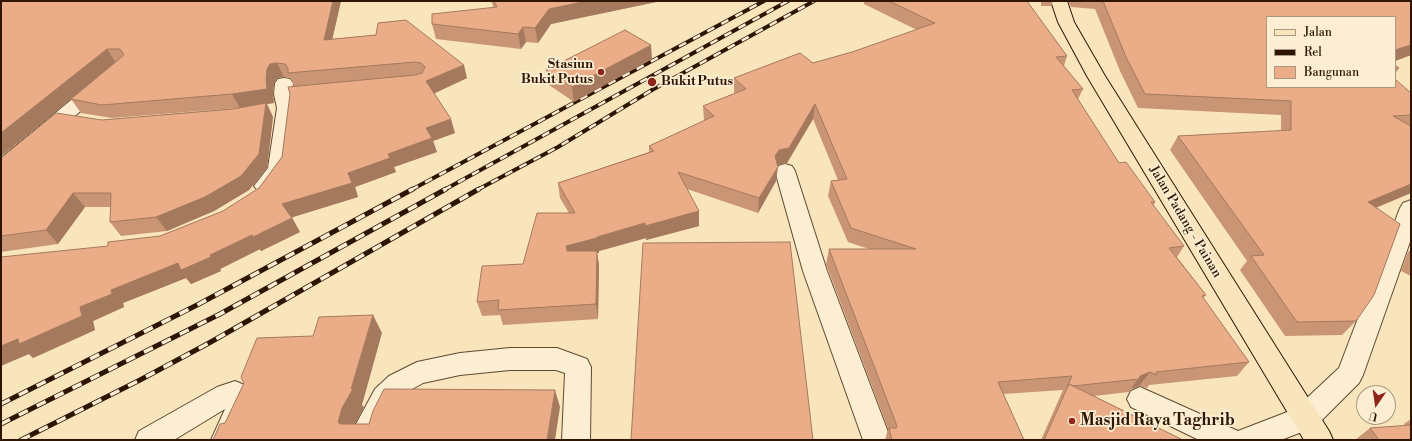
<!DOCTYPE html>
<style>
body{margin:0}
#map{position:relative;width:1412px;height:441px;overflow:hidden;background:#f9e5bc;font-family:"Libre Bodoni",serif}
canvas{display:block}
.frame{position:absolute;inset:0;border:2px solid #2e1503;pointer-events:none}
.legend{position:absolute;left:1266px;top:16px;width:130px;height:72px;box-sizing:border-box;background:#fbeed3;border:1px solid #a99780;margin:0;padding:5px 7px;list-style:none;font-size:12px;color:#2e1503}
.legend li{display:flex;align-items:center;gap:8px;height:20px}
.legend b{width:20px;border:1px solid #a99780}
.north{position:absolute;left:1356px;top:385px;width:40px;height:40px;box-sizing:border-box;background:#fbeed3;border:1px solid #a99780;border-radius:50%;rotate:193deg;font-size:11px;font-weight:700;line-height:16px;text-align:center;color:#2e1503}
.north::after{content:'';display:block;margin:auto;width:14px;height:18px;background:#8f2418;clip-path:polygon(50% 0,100% 100%,50% 72%,0 100%)}
</style>
<div id="map">
<canvas width="1412" height="441"></canvas>
<div class="frame"></div>
<ul class="legend">
<li><b style="height:5px;background:#f9e5bc"></b>Jalan</li>
<li><b style="height:5px;background:#2e1503"></b>Rel</li>
<li><b style="height:11px;background:#ebad87"></b>Bangunan</li>
</ul>
<div class="north">U</div>
</div>
<script>
const g = document.querySelector('canvas').getContext('2d');
g.lineJoin = 'round';
const poly = rows => new Path2D(rows.map(r => 'M' + r).join(''));
function trace(path, color, width, dash) { g.strokeStyle = color; g.lineWidth = width; g.lineCap = dash ? 'butt' : 'round'; g.setLineDash(dash || []); g.stroke(path); }
function fill(path, color) { g.fillStyle = color; g.fill(path, 'evenodd'); }
function label(font, color, halo, rows, align = 'center') {
  g.font = font + ' "Libre Bodoni",serif'; g.lineWidth = 3.5; g.setLineDash([]); g.textBaseline = 'middle'; g.strokeStyle = halo; g.fillStyle = color; for (const [text, x, y, turn = 0] of rows) {
    g.save(); g.translate(x, y); g.rotate((+turn || 0) * Math.PI / 180); g.textAlign = isNaN(turn) ? turn : align; if (halo) g.strokeText(text, 0, 0); g.fillText(text, 0, 0); g.restore();
  }
}
const minor = poly([
 [284,78,290,79,293,83,292,94,295,108,288,170,272,191,265,193,258,191,254,186,268,168,277,108,274,94,275,83,278,79,284,78],
 [99,80,105,82,108,86,105,90,8,174,1,176,1,158,93,82,99,80],
 [785,164,792,166,795,171,827,271,891,440,863,440,803,271,775,171,778,166,785,164],
 [1411,200,1411,239,1363,375,1359,383,1315,427,1281,440,1199,440,1131,407,1127,399,1131,391,1140,387,1238,431,1295,409,1339,368,1400,208,1403,203,1411,200],
 [510,348,557,348,587,359,591,367,590,440,562,440,565,373,556,370,510,370,460,375,423,383,407,392,393,405,382,428,379,440,351,440,355,426,375,389,389,376,417,362,460,353,510,348],
 [235,381,249,387,256,400,239,440,211,440,225,409,174,440,135,440,139,431,217,387,235,381]
]);
const major = poly([
 [1051,1,1067,1,1074,22,1105,76,1329,431,1333,440,1304,440,1087,76,1058,22,1051,1]
]);
trace(minor, '#614931', 2);
trace(major, '#2e1503', 2);
fill(minor, '#fbeed3');
fill(major, '#f9e5bc');
const railFar1 = poly([
 [411,190,764,1],
 [444,190,788,1],
 [477,190,558,147,652,90,814,1]
]);
const rail = poly([
 [1,404,199,304,413,189],
 [1,424,220,314,446,189],
 [21,440,140,380,209,343,479,189]
]);
trace(railFar1, '#2e1503', 4);
trace(rail, '#2e1503', 5);
trace(railFar1, '#fbeed3', 2.5, [8]);
trace(rail, '#fbeed3', 3.5, [10]);
fill(poly([
 [1,1,341,1,332,39,376,35,467,78,434,93,455,133,433,141,437,152,394,167,396,172,355,187,358,197,292,217,300,232,261,251,260,249,220,269,221,271,191,284,186,278,123,303,124,307,93,321,95,330,33,358,29,354,108,246,160,236,223,211,259,188,282,157,294,86,291,78,284,77,277,78,274,83,273,94,274,103,267,104,273,117,267,168,249,190,214,211,167,231,121,236,110,222,111,207,85,207,58,244,1,252,1,158,102,120,238,108,112,118,81,113,71,99,92,82,1,156],
 [491,1,661,1,551,24,538,43,526,42,521,49,436,39,432,24,494,8],
 [864,1,1027,1,1067,56,1064,66,1083,89,1078,99,1119,163,1155,202,1153,206,1184,246,1177,257,1206,295,1203,298,1249,362,1237,376,1149,385,1147,388,1139,386,1131,389,1129,392,1094,396,1183,440,1041,440,1063,390,1003,394,1024,440,885,440,888,429,826,264,829,249,869,249,848,242,828,196,831,181,838,180,813,119,787,163,777,165,776,181,758,213,687,189,699,226,646,240,646,238,599,251,599,253,597,253,599,265,598,319,503,325,500,315,482,316,477,302,523,264,569,213,560,198,558,183,649,152,649,146,704,121,703,106,735,93,734,92,734,78,813,63,852,52,917,30,864,4],
 [1041,1,1053,1,1051,6,1041,6],
 [1068,1,1411,1,1411,55,1395,61,1267,17,1411,93,1411,193,1376,208,1356,321,1342,335,1285,336,1240,270,1247,261,1170,150,1178,136,1281,131,1281,115,1138,108,1120,71,1095,9,1071,7],
 [652,59,574,102,549,85,546,70],
 [1395,65,1399,68,1395,74],
 [1411,249,1411,276,1401,271,1408,252],
 [1411,419,1411,440,1355,440,1370,428,1405,426,1404,424]
]), '#ca9574');
fill(poly([
 [333,1,341,1,329,54,324,40],
 [587,1,661,1,551,24,538,43,535,28,549,9],
 [523,27,526,42,521,49,518,34],
 [651,45,652,59,574,102,572,87],
 [1411,45,1411,55,1395,61,1395,50],
 [107,49,116,63,1,156,1,133],
 [277,63,284,77,277,78,274,83,273,94,274,103,267,104,273,117,267,168,249,190,214,211,167,231,156,217,240,108,232,94,266,80,267,69,270,64],
 [464,65,467,78,431,95,426,81],
 [815,104,813,119,787,163,778,165,774,170,775,156],
 [451,119,455,133,433,141,437,152,394,167,396,172,355,187,358,197,290,218,282,204,388,154,426,128],
 [778,167,776,181,758,213,759,198],
 [1411,184,1411,193,1355,216,1368,202],
 [73,193,85,207,58,244,46,230],
 [699,211,699,226,646,240,646,238,599,251,599,253,597,253,599,265,598,319,596,304,569,261,566,246,597,237,645,223],
 [292,218,300,232,261,251,253,237],
 [252,235,260,249,220,269,221,271,191,284,186,278,123,303,124,307,93,321,95,330,33,358,29,354,1,366,1,346,80,307,111,290,178,263,210,255],
 [373,315,382,333,362,405,364,407,354,426,350,440,338,422,342,408,351,389],
 [1150,372,1139,386,1131,389,1140,376],
 [555,390,560,407,555,440,547,440]
]), '#a4795e');
const building = poly([
 [1,1,333,1,324,40,376,35,378,23,406,20,464,65,426,81,451,119,426,128,432,138,388,154,390,158,348,173,352,183,282,204,292,218,253,237,252,235,210,255,211,257,181,270,178,263,111,290,112,294,80,307,82,316,19,344,18,339,1,346,1,257,108,246,108,242,160,236,223,211,259,188,282,157,290,94,288,87,415,75,422,73,425,67,421,63,415,62,288,73,288,68,285,64,277,63,270,64,267,69,266,80,267,89,232,94,102,105,71,99,124,55,120,49,107,49,1,133,1,1],
 [494,1,587,1,549,9,535,28,523,27,518,34,432,24,432,14,497,7,494,1],
 [889,1,1027,1,1067,56,1056,57,1083,89,1072,90,1119,163,1126,162,1155,202,1151,202,1184,246,1169,248,1206,295,1202,296,1249,362,1156,372,1157,375,1150,372,1140,376,1139,379,1073,386,1069,384,1067,387,1072,376,998,382,1024,440,892,440,889,428,896,428,897,426,829,249,916,249,851,228,831,181,847,179,815,104,789,148,779,150,775,156,778,167,759,198,678,172,699,211,645,226,645,223,597,237,597,238,566,246,567,251,597,251,596,304,498,310,499,300,477,302,482,266,523,264,537,213,575,213,558,183,654,151,649,146,714,116,703,106,746,89,734,78,800,53,813,63,852,52,935,23,889,1],
 [1103,1,1411,1,1411,45,1395,50,1395,17,1267,17,1267,87,1395,87,1395,79,1411,93,1411,115,1393,116,1411,126,1411,184,1368,202,1400,224,1374,295,1356,321,1297,322,1251,256,1264,255,1178,136,1291,130,1291,101,1145,94,1126,57,1103,1],
 [625,30,651,45,572,87,546,70,625,30],
 [1395,65,1399,68,1395,69,1395,65],
 [266,103,259,154,241,176,205,197,156,217,110,222,111,193,73,193,46,230,1,236,1,158,56,113,102,120,233,109,266,103],
 [790,242,813,440,631,440,643,243,790,242],
 [373,315,351,389,353,389,342,408,338,422,340,424,369,424,373,411,384,389,555,390,547,440,213,440,220,424,225,423,244,383,241,377,257,338,313,336,319,317,373,315],
 [1069,384,1183,440,1044,440,1069,384],
 [1411,425,1411,440,1379,440,1370,428,1411,425]
]);
fill(building, '#ebad87');
trace(building, '#a4795e', 1);
for (const [x, y, r, color] of [
 [601,72,4,"#8f2418"],
 [652,82,5,"#8f2418"],
 [1072,421,4,"#8f2418"]
]) { const dot = new Path2D(); dot.arc(x, y, r, 0, 2 * Math.PI); g.fillStyle = color; g.fill(dot); trace(dot, '#fbeed3', 1.5); }
label('bold 13px', '#2e1503', '#fbeed3', [
 ["Stasiun",593,65],
 ["Bukit Putus",593,80],
 ["Bukit Putus",661,82,"left"]
], 'right');
label('13px', '#2e1503', '#fbeed3', [
 ["Jalan Padang - Painan",1185,222,59]
]);
label('bold 16px', '#2e1503', '#fbeed3', [
 ["Masjid Raya Taghrib",1080,421]
], 'left');
</script>
